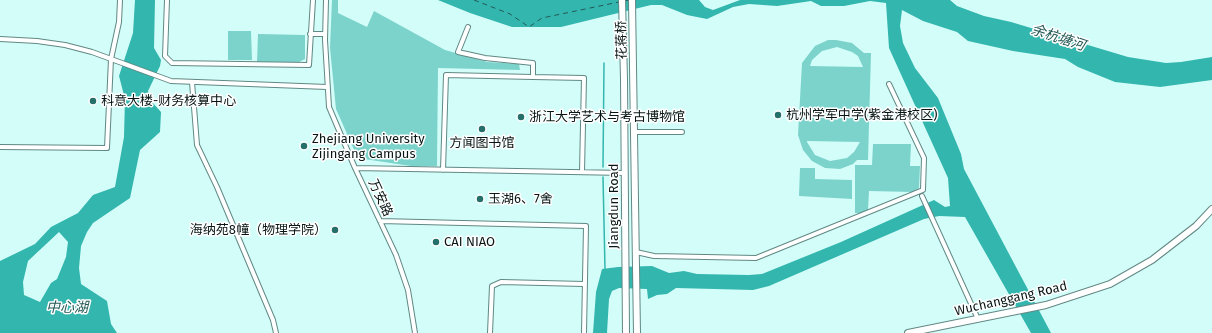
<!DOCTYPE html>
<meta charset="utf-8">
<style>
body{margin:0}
canvas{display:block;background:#d3fdf9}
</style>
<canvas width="1212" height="333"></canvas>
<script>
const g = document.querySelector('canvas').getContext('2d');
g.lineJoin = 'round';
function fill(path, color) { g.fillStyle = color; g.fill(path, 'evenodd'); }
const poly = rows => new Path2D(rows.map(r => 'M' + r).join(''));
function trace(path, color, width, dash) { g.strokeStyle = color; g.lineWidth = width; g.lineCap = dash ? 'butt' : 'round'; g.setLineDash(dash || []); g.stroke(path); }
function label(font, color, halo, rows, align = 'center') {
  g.font = font + ' "Fira Sans","Noto Sans SC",sans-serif'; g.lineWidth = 3; g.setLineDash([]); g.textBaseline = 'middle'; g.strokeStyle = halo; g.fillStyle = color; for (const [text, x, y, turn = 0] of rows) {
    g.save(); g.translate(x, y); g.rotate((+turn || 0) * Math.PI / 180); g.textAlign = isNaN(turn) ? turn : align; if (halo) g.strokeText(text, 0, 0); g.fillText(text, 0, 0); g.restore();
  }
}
fill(poly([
 [332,0,338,0,338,13,367,27,374,11,445,50,487,62,519,64,520,70,438,68,437,166,411,166,364,159,355,152,336,109,330,48],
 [228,31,251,31,252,60,228,60],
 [258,34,305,35,305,59,297,63,257,62],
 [828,40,836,40,852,43,864,53,871,53,868,160,857,160,853,164,840,169,825,168,812,161,803,150,798,135,802,63,815,46],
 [837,47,852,52,858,56,863,67,810,66,812,60,822,51],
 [807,142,807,141,860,142,854,152,847,158,830,161,815,155],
 [873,144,911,144,910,166,920,166,919,188,913,192,869,191,868,210,862,213,855,213,855,165,872,165],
 [800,168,815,168,815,179,852,180,852,199,799,196]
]), '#7cd3cc');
fill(poly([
 [135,0,155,0,154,48,161,60,160,66,148,91,152,102,161,112,160,132,140,150,130,198,93,223,87,232,81,246,79,268,81,284,107,301,111,324,117,333,0,333,0,261,35,244,51,227,78,213,93,195,115,187,124,137,125,99,119,76,133,33],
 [59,232,68,242,66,257,57,279,51,283,40,302,24,295,23,282,28,261],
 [438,0,699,0,705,7,713,10,740,0,950,0,957,6,984,16,1011,22,1128,57,1166,63,1181,62,1212,57,1212,80,1160,87,1115,82,1078,67,1065,59,1013,51,968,41,957,32,923,21,902,10,900,26,903,43,915,68,938,98,961,154,964,169,1051,333,1031,333,965,217,939,216,924,219,769,286,753,290,676,288,667,294,657,295,648,299,647,289,619,288,612,291,609,299,607,333,593,333,596,292,602,269,618,267,652,266,669,273,684,271,697,274,749,275,762,274,841,242,934,200,945,207,950,206,948,178,889,48,886,3,870,1,844,6,821,6,811,1,777,6,749,4,733,7,707,19,687,15,662,5,651,5,561,27,512,27,470,13]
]), '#32b6ae');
trace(poly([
 [603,167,604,63],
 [603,177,605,269]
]), '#32b6ae', 1.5);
trace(poly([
 [474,0,510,14,529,27,542,18,619,2],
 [624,1,629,0]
]), '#255956', 1, [5, 4]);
const street = poly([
 [167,0,165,56,172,63,309,65,313,0],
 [326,0,325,40,329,107,355,168,396,255,408,290,415,333],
 [468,27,458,52,485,58,533,63,533,77,584,78,582,172],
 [310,34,325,34],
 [0,39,37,41,65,45,92,52,171,81,327,87],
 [192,82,197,145,217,187,273,320,276,333],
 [634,132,682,132],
 [0,147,107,148,111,59,119,22,120,0],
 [355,168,625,173],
 [443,170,446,75,533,77],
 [922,196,978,319],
 [380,221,586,226,584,333],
 [636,252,654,256,756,258,923,190,924,158,889,84],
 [490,333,492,286,501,282,584,284]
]);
const secondary = poly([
 [622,0,624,79,626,333],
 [632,0,637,333],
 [908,333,1046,305,1110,284,1152,260,1196,226,1212,209]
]);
trace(street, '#618884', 6);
trace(secondary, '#618884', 8);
trace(street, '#fff', 4);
trace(secondary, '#fff', 6);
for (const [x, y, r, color] of [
 [93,101,4,"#256f6a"],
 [778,115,4,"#256f6a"],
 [521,117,4,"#256f6a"],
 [482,129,4,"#256f6a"],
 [304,146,4,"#256f6a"],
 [480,199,4,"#256f6a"],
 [335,230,4,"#256f6a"],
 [436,242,4,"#256f6a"]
]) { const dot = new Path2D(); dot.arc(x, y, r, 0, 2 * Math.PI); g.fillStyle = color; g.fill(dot); trace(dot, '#fff', 1.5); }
label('13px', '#071615', '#fff', [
 ["花蒋桥",622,40,-91],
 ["万安路",380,198,65],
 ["Jiangdun Road",614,206,-90],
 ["Wuchanggang Road",1011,299,-13]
]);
label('13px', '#071615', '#fff', [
 ["科意大楼-财务核算中心",101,101],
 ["杭州学军中学(紫金港校区)",786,115],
 ["浙江大学艺术与考古博物馆",529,117],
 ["Zhejiang University",312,139],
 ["Zijingang Campus",312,154],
 ["方闻图书馆",482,143,"center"],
 ["玉湖6、7舍",488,199],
 ["海纳苑8幢（物理学院）",327,230,"right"],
 ["CAI NIAO",444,242]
], 'left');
label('italic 14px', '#255956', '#fff', [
 ["余杭塘河",1058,38,18],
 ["中心湖",67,308]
]);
</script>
